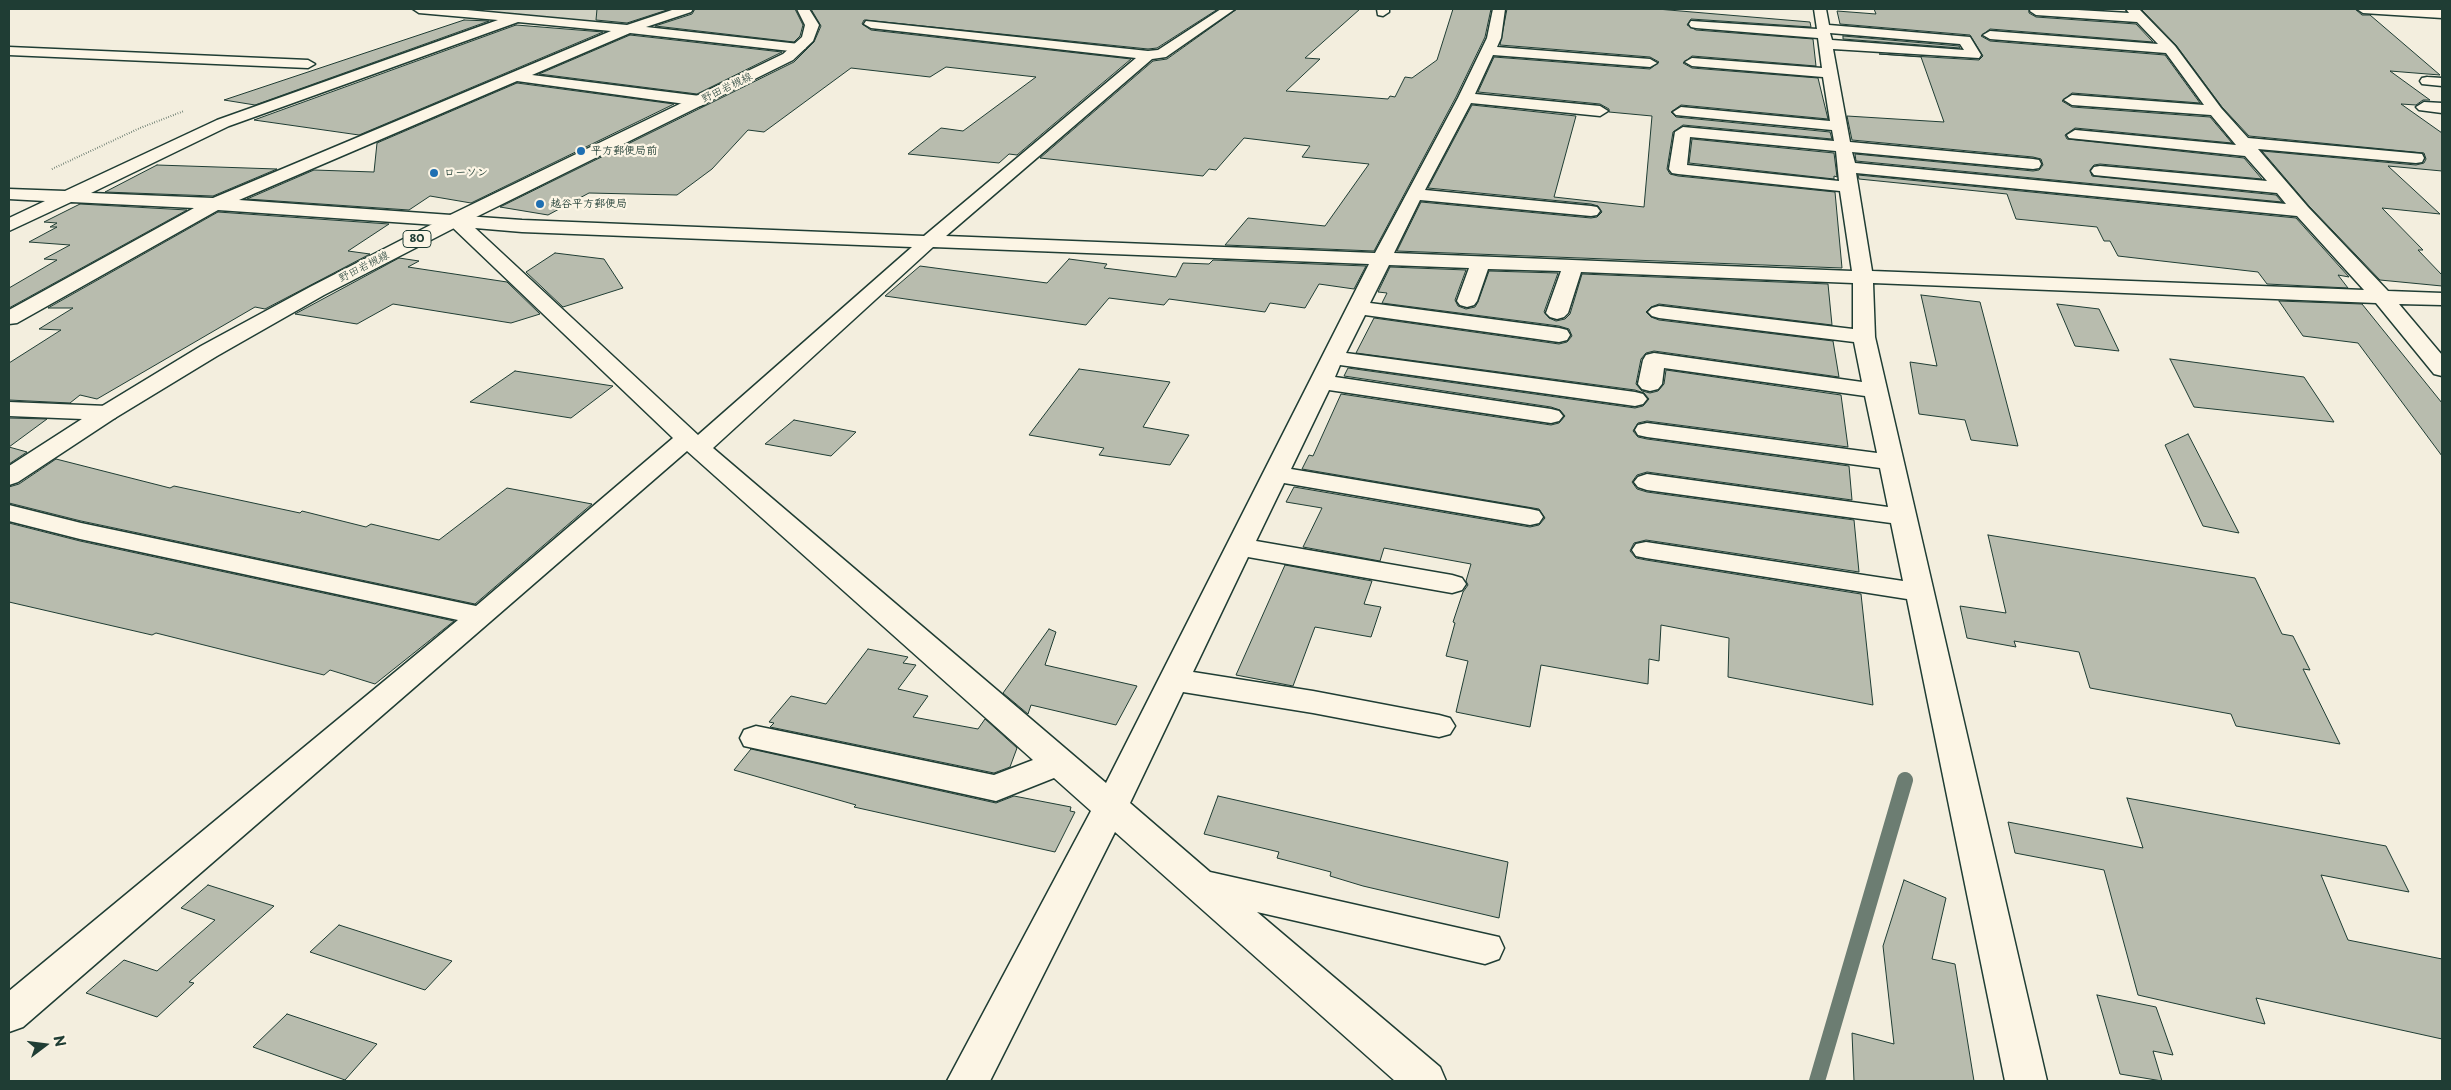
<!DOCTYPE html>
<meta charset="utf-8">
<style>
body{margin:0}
#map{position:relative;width:2451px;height:1090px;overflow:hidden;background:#f3eede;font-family:"Playpen Sans",sans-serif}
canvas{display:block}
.frame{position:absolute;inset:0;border:10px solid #1f3d34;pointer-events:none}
.north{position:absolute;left:20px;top:1020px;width:50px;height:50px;-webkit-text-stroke:4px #fcf5e5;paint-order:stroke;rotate:75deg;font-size:14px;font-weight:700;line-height:20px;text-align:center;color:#1f3d34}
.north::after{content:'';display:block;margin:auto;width:18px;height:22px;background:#1f3d34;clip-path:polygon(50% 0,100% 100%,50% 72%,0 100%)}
</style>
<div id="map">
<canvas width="2451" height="1090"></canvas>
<div class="frame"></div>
<div class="north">N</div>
</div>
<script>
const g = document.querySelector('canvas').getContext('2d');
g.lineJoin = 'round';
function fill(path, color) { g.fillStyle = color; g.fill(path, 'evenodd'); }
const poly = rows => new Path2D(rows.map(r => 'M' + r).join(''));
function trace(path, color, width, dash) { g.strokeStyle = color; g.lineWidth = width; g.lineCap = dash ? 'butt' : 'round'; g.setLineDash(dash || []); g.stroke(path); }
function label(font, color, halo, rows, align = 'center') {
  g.font = font + ' "Playpen Sans","Klee One",sans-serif'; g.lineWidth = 4.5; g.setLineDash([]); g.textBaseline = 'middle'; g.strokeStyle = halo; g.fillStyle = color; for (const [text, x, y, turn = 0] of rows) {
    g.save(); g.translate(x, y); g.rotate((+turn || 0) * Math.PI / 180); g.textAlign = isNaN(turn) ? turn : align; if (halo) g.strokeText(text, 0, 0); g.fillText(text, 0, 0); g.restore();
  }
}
fill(poly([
 [492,9,678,9,633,24,619,26,479,13]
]), '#d0d1c2');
trace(poly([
 [1817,1081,1905,780]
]), '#6c7d72', 16);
const building = poly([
 [597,9,670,9,627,23,596,20,597,9],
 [695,9,795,9,803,25,800,36,794,42,655,26,692,14,695,9],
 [811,9,1218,9,1157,48,1148,49,864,20,862,24,871,30,1131,59,1017,155,1009,154,999,163,908,154,941,128,963,131,1036,77,946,67,930,77,851,68,764,132,748,130,712,169,677,195,589,193,548,215,500,207,794,62,814,42,821,26,811,9],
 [1237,9,1360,9,1305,58,1320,59,1286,91,1388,99,1390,96,1395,97,1405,77,1412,78,1437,60,1453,9,1491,9,1485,37,1456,97,1374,251,1225,245,1248,218,1325,226,1369,164,1302,157,1310,146,1244,138,1216,170,1209,169,1203,176,1040,158,1153,61,1167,59,1237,9],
 [1507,9,1657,9,1810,22,1811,27,1691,19,1687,25,1696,30,1813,39,1816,66,1692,56,1683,63,1692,68,1818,78,1828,119,1681,105,1671,112,1676,117,1830,132,1832,139,1683,125,1673,132,1667,169,1670,174,1678,176,1835,192,1842,268,1397,251,1421,202,1591,218,1597,217,1602,212,1598,206,1591,204,1428,188,1472,105,1576,116,1554,197,1644,207,1652,116,1609,112,1609,109,1600,104,1478,92,1494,57,1650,69,1659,62,1650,57,1500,45,1507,9],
 [1874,9,2029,9,2029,13,2036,17,2136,24,2153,42,1990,29,1981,36,1990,41,2165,55,2200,103,2072,93,2062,101,2072,107,2210,117,2232,143,2075,128,2065,135,2067,139,2244,158,2262,179,2100,164,2094,165,2090,170,2092,176,2276,195,2282,202,1856,161,1855,154,2033,171,2039,170,2043,165,2041,159,2033,157,1852,140,1847,116,1944,122,1921,57,1879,54,1979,60,1983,56,1970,35,1840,24,1837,11,1876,14,1874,9],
 [2141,9,2355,9,2362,15,2370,15,2440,75,2390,71,2430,100,2423,100,2416,105,2401,104,2442,133,2442,171,2388,166,2440,214,2382,208,2423,250,2418,250,2442,275,2442,286,2380,280,2309,206,2262,151,2416,165,2424,163,2426,159,2424,153,2249,136,2222,107,2176,45,2141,9],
 [464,20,489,21,255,105,224,100,464,20],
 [516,25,603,32,359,135,254,120,516,25],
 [630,35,782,52,697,94,539,74,630,35],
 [1843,36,1959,46,1960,48,1843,39,1843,36],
 [517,83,674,104,471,203,430,196,409,210,247,199,314,170,374,172,377,143,517,83],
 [1692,139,1834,153,1837,177,1834,176,1834,179,1689,163,1692,139],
 [157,165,277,169,213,196,105,192,157,165],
 [1858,175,2296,218,2349,277,2338,275,2348,288,2267,284,2258,272,2118,256,2110,241,2104,241,2097,227,2016,219,2007,194,1859,179,1858,175],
 [80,204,187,210,9,308,9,288,57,260,44,259,70,245,29,242,57,227,50,227,57,223,44,222,80,204],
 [218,212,389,224,348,251,370,254,265,309,255,307,97,399,80,395,70,403,9,400,9,363,61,330,39,329,73,308,48,308,218,212],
 [555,253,604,259,623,288,563,307,526,272,555,253],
 [399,258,419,261,408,267,507,282,540,314,511,323,393,304,357,324,295,314,399,258],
 [1069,259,1107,264,1104,268,1176,277,1183,263,1209,264,1213,260,1366,266,1354,289,1319,284,1305,308,1270,303,1265,312,1169,299,1164,305,1109,298,1086,325,885,296,920,266,1047,283,1069,259],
 [1390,267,1466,270,1455,300,1458,306,1466,309,1475,307,1478,302,1489,271,1558,273,1544,312,1549,318,1556,321,1565,319,1570,314,1582,274,1828,284,1832,325,1659,304,1651,307,1646,312,1651,317,1659,320,1833,341,1839,377,1654,351,1646,353,1641,359,1636,384,1642,391,1650,393,1658,391,1664,384,1666,370,1841,395,1848,447,1647,421,1638,423,1633,431,1638,437,1647,439,1849,466,1852,500,1647,472,1637,475,1632,482,1637,489,1647,492,1854,520,1859,572,1646,540,1634,543,1630,551,1636,558,1646,560,1861,594,1873,705,1728,677,1729,638,1661,625,1659,661,1649,659,1648,684,1541,665,1530,727,1456,712,1468,661,1446,656,1455,623,1453,622,1463,592,1468,585,1466,581,1471,564,1384,548,1380,561,1303,547,1322,508,1286,502,1294,487,1530,527,1539,525,1545,518,1539,509,1302,469,1309,455,1313,456,1341,394,1551,425,1559,423,1565,416,1560,410,1551,407,1344,376,1348,368,1635,408,1643,406,1649,399,1644,393,1635,390,1356,353,1374,318,1559,344,1567,342,1572,336,1569,329,1559,326,1382,303,1387,293,1378,292,1390,267],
 [1921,295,1980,302,2018,446,1971,440,1965,420,1919,414,1910,362,1937,366,1921,295],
 [2279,301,2362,304,2442,403,2442,456,2358,343,2303,336,2279,301],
 [2057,304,2099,309,2119,351,2075,346,2057,304],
 [2170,359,2304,377,2334,422,2194,407,2170,359],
 [1079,369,1170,382,1143,427,1189,435,1170,465,1099,455,1104,448,1029,435,1079,369],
 [515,371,613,386,571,418,470,402,515,371],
 [9,418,47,419,9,447,9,418],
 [794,420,856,432,831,456,765,444,794,420],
 [2188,434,2239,533,2203,526,2165,445,2188,434],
 [9,447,27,452,9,464,9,447],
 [56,459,170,488,174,486,300,513,302,511,366,527,371,524,439,540,507,488,592,504,475,604,81,521,9,503,9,487,19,484,56,459],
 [9,523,80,541,454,621,375,684,330,670,324,675,156,633,152,635,9,602,9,523],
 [1988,535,2255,578,2282,634,2293,636,2310,670,2303,669,2340,744,2236,726,2231,714,2090,688,2079,652,2014,641,2016,647,1967,638,1960,606,2006,613,1988,535],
 [1285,565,1372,581,1364,604,1381,607,1371,637,1315,627,1293,686,1236,675,1285,565],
 [1049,629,1056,632,1045,665,1137,686,1116,725,1031,705,1028,714,1003,693,1049,629],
 [868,649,908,657,903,663,916,665,898,689,928,696,913,717,978,729,985,719,1017,748,1010,767,994,773,770,727,774,723,769,722,791,696,826,704,868,649],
 [751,749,996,803,1014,796,1071,807,1070,811,1075,812,1055,852,854,807,856,805,734,770,751,749],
 [1218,796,1508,862,1499,918,1363,886,1330,876,1331,872,1277,858,1279,852,1204,834,1218,796],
 [2127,798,2386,846,2409,892,2321,875,2348,940,2442,959,2442,1039,2256,998,2265,1024,2138,995,2104,870,2015,853,2008,822,2143,848,2127,798],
 [1904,880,1946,898,1932,959,1955,964,1974,1081,1854,1081,1852,1033,1894,1044,1883,946,1904,880],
 [208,885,274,906,189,982,194,983,157,1017,86,993,124,960,157,971,215,920,181,908,208,885],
 [339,925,452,961,425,990,310,952,339,925],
 [2097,995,2156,1007,2173,1055,2153,1051,2162,1081,2120,1074,2097,995],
 [287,1014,377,1044,345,1080,253,1047,287,1014]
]);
fill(building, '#b8bcae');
trace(building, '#1f3d34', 1);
const minor = poly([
 [413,9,456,9,627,25,675,9,693,9,691,12,646,27,799,44,806,48,799,52,630,33,532,75,700,96,708,101,705,104,700,106,517,81,239,200,522,220,924,236,1136,58,871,28,864,24,866,21,1148,51,1158,50,1221,9,1235,9,1166,57,1152,59,946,236,1375,253,1458,98,1487,38,1493,9,1505,9,1501,38,1497,47,1650,59,1657,63,1650,67,1493,55,1475,94,1600,106,1608,111,1600,116,1471,103,1425,190,1591,206,1597,207,1600,211,1597,215,1591,216,1420,200,1394,253,1852,271,1840,191,1678,174,1672,173,1669,169,1675,132,1683,127,1834,141,1832,130,1676,115,1673,112,1681,107,1830,121,1823,77,1692,66,1685,62,1692,58,1822,68,1818,38,1696,28,1691,27,1689,24,1691,21,1817,29,1814,9,1826,9,1829,25,1970,37,1981,55,1979,58,1833,49,1850,142,2033,159,2039,160,2041,164,2039,168,2033,169,1852,152,1855,163,2286,204,2277,193,2094,175,2091,171,2094,167,2100,166,2267,181,2245,156,2069,138,2067,135,2075,130,2236,145,2211,115,2072,105,2064,100,2072,95,2204,105,2166,53,1990,39,1983,35,1990,31,2158,44,2137,22,2036,15,2030,11,2031,9,2060,9,2129,13,2126,9,2139,9,2175,46,2221,108,2248,138,2422,154,2424,158,2422,162,2416,163,2258,149,2308,207,2388,291,2442,293,2442,305,2399,304,2442,355,2442,376,2434,374,2376,303,1873,283,1875,337,2047,1081,2005,1081,1907,599,1646,558,1636,556,1632,550,1636,544,1646,542,1903,581,1891,523,1647,490,1638,487,1634,482,1638,477,1647,474,1888,507,1880,468,1647,437,1638,435,1635,430,1638,425,1647,423,1877,453,1865,396,1664,368,1662,384,1658,389,1650,391,1642,389,1638,384,1643,360,1646,355,1654,353,1862,382,1854,342,1659,318,1652,316,1648,312,1652,308,1659,306,1853,329,1853,283,1581,272,1568,313,1564,317,1557,319,1550,317,1546,313,1561,271,1488,269,1477,301,1474,305,1467,307,1460,305,1457,301,1469,268,1389,265,1370,303,1559,328,1567,330,1570,335,1567,340,1559,342,1365,315,1346,353,1635,392,1643,394,1647,399,1643,404,1635,406,1340,365,1335,377,1551,409,1559,411,1563,416,1559,421,1551,423,1329,390,1291,469,1530,509,1539,511,1543,517,1539,523,1530,525,1284,483,1256,541,1452,575,1462,578,1466,584,1462,590,1452,593,1248,557,1193,672,1313,691,1439,715,1450,718,1455,726,1450,734,1439,737,1313,713,1183,692,1130,803,1210,872,1499,937,1504,948,1499,959,1485,964,1257,912,1440,1067,1446,1081,1395,1081,1115,832,990,1081,947,1081,1091,811,1054,778,996,801,744,746,740,738,744,730,756,726,994,775,1033,760,687,451,23,1027,9,1032,9,991,458,620,80,539,9,521,9,505,81,523,476,606,673,438,451,226,218,210,17,323,9,324,9,310,194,208,71,202,9,231,9,218,45,201,9,199,9,189,65,191,217,120,498,20,419,13,413,9],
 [518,22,611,31,213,198,91,193,229,126,518,22],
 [1830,33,1960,44,1964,50,1832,40,1830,33],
 [1690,137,1836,151,1839,181,1687,165,1690,137],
 [1856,173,2297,216,2364,290,1872,271,1856,173],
 [475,228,522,232,912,247,698,435,475,228],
 [933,247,1369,264,1106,783,713,448,933,247],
 [1377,9,1389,9,1389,12,1383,16,1378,15,1377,9],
 [2357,9,2442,10,2442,18,2363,13,2357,9],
 [9,47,308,60,315,64,308,68,9,55,9,47],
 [2427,77,2442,78,2442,86,2422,84,2420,81,2422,78,2427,77],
 [2424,102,2442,103,2442,113,2419,110,2416,107,2424,102],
 [9,402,107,406,115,408,119,413,115,418,107,420,9,416,9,402]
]);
const major = poly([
 [797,9,809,9,819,25,813,41,793,60,462,224,324,295,217,356,115,418,18,482,9,485,9,466,99,408,201,346,310,287,448,216,783,54,802,37,805,25,797,9]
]);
trace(minor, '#1f3d34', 3);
trace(major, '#1f3d34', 3);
trace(poly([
 [52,169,140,128,184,111]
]), '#1f3d34', 2, [0.5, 2]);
fill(minor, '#fcf5e5');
fill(major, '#fcf5e5');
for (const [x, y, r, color] of [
 [581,151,5,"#1f6fb2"],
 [434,173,5,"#1f6fb2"],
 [540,204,5,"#1f6fb2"]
]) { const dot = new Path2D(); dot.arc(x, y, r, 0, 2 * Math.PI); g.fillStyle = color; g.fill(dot); trace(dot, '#fcf5e5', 2); }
label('11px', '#1f3d34', '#fcf5e5', [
 ["野田岩槻線",727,88,-26],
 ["野田岩槻線",364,267,-27]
]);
label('bold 11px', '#1f3d34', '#fcf5e5', [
 ["平方郵便局前",591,151],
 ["ローソン",444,173],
 ["越谷平方郵便局",550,204]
], 'left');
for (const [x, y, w] of [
 [417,239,28]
]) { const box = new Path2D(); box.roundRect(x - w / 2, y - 8.5, w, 17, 4); g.fillStyle = '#fcf5e5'; g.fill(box); trace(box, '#1f3d34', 1); }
label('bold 11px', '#1f3d34', null, [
 ["80",417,239]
]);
</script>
